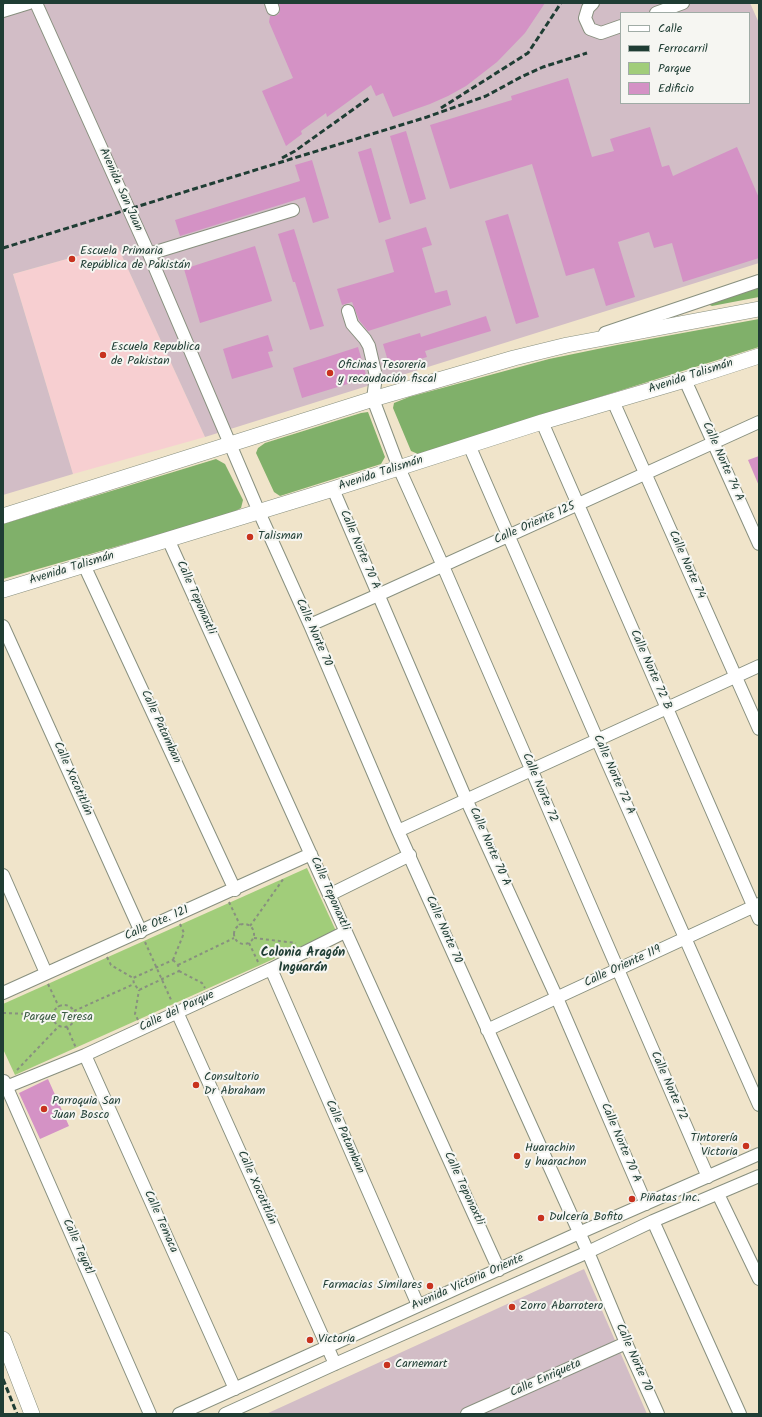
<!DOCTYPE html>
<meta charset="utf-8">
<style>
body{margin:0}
#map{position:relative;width:762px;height:1417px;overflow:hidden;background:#f0e4ca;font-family:Kalam,sans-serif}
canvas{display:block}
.frame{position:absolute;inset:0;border:4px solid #1f3d34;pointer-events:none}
.legend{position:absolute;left:620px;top:12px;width:130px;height:92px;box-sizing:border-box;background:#f6f6f2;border:1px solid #a0aca6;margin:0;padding:5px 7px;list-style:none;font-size:12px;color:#1f3d34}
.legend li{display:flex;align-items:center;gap:8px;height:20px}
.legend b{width:20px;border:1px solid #a0aca6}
</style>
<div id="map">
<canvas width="762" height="1417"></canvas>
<div class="frame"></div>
<ul class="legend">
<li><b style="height:5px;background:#fff"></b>Calle</li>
<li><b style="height:5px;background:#1f3d34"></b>Ferrocarril</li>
<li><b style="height:11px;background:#a1cd7a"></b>Parque</li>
<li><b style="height:11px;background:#d492c5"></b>Edificio</li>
</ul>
</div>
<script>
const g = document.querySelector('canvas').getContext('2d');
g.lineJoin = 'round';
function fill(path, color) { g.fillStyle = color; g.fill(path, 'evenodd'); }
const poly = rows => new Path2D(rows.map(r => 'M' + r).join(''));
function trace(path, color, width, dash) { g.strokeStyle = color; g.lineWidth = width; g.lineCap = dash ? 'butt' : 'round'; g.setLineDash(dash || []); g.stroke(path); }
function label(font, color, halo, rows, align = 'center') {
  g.font = font + ' Kalam,sans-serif'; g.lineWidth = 4; g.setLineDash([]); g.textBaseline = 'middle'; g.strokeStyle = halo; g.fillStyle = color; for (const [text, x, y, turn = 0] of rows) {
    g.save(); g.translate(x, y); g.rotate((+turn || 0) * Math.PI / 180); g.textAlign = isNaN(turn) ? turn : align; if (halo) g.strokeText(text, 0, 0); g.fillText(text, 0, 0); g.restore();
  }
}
fill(poly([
 [117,245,205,437,73,474,13,274]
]), '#f7cfd1');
fill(poly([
 [3,3,750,3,759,23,759,263,205,437,117,245,13,274,73,474,3,495],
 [621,13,749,13,749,103,621,103],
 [584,1269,647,1414,266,1414]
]), '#d2bdc6');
fill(poly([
 [307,868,336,931,15,1075,3,1049,3,1004]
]), '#a1cd7a');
fill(poly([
 [759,285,759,297,712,306,703,302],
 [759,319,759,347,418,454,411,451,393,408,394,403,409,397,549,359,617,345],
 [368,412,385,457,381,464,280,496,274,492,256,453,258,448,265,443,361,413],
 [216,459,225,464,243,500,241,508,230,514,3,579,3,524]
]), '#80b06a');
fill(poly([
 [279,3,545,3,525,33,497,62,466,86,448,96,430,104,393,117,383,93,376,96,371,85,327,117,326,113,301,131,302,134,286,146,262,91,293,78,269,22,270,16,275,16,279,14,280,10],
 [568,78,592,157,614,151,610,139,650,127,662,167,669,165,673,176,737,147,759,198,759,258,683,282,672,243,654,248,649,232,618,242,635,297,606,306,594,268,566,276,532,164,450,189,430,125,512,100,511,96],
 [406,131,426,199,410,204,390,136],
 [371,148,391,219,379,223,358,152],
 [312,160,329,218,313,223,305,197,180,236,175,220,300,181,295,165],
 [508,214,539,317,516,324,485,221],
 [426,227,432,245,422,248,435,293,447,290,451,305,368,331,359,320,352,302,342,305,337,289,394,272,385,240],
 [294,229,324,326,310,330,295,282,293,282,278,234],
 [255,246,272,301,200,323,184,269],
 [486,316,491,331,425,351,427,357,390,368,383,344,420,333,421,337],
 [268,335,273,351,268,352,273,367,232,379,223,349],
 [358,347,367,378,302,398,293,368],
 [759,456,759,486,748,460],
 [48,1079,69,1126,40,1139,19,1093]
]), '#d492c5');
const minor = poly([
 [36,3,149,254,259,512,310,625,398,831,588,1252,626,1343,658,1414],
 [271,3,273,9],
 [593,3,588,8,585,18,590,29,601,33,621,26],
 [3,11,29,3],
 [656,13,683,3],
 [149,254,293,210],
 [348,311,352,324,365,339,369,346,376,376,373,399,399,468,443,566,708,1177],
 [605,333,759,281],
 [685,380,759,544],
 [613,401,759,729],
 [542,422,759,919],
 [469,445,597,739,759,1105],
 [333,489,466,799,557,998,646,1204],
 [168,539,499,1270],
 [84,565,235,890],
 [310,625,378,595,759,422],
 [3,626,141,932],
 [398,831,759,666],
 [3,875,46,973],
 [329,895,410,855],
 [271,969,418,1305],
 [3,993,311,854],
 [177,1012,335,1364],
 [487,1030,759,904],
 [85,1055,235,1389],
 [4,1081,150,1414],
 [6,1087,85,1055,271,969,345,932],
 [718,1194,759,1279],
 [653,1221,740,1414],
 [179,1414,579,1233,759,1154],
 [225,1414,335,1364,588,1252,653,1221,759,1176],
 [467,1414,626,1343]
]);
const major = poly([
 [3,516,373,399,514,358,567,345,759,309],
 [3,590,333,489,542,422,685,380,759,356],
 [3,1339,32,1414]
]);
trace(minor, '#88907f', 14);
trace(major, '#88907f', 16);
trace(poly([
 [229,902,240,925],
 '234 934a10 10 0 1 1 20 0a10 10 0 1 1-20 0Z',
 [250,926,284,878],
 [254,938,296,943],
 [145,942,172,1002],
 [249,943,259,964],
 [107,957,111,965,133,978],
 [173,960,178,965,179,971,139,990,134,984,133,978,173,960],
 [173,960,184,933,180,924],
 [178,965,234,938],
 [179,971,202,983,205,988],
 [48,984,59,1007],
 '53 1016a11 11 0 1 1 22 0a11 11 0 1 1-22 0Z',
 [74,1011,134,984],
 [3,1013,53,1015],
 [138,1020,135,1014,139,990],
 [67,1027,76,1048],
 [17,1070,59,1026]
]), '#88907f', 2, [3, 3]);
trace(minor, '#fff', 12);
trace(major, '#fff', 15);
trace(poly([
 [441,108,528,53,561,3],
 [282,158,295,151,369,98],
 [3,248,427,117,486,96,521,77,543,67,587,53],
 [3,1379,17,1414]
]), '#1f3d34', 3, [6, 3]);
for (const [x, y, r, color] of [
 [72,259,4,"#c8321e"],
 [103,355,4,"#c8321e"],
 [330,373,4,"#c8321e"],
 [250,537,4,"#c8321e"],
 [196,1085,4,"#c8321e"],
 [44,1109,4,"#c8321e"],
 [746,1146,4,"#c8321e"],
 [517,1156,4,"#c8321e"],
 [632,1199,4,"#c8321e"],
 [541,1218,4,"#c8321e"],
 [430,1286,4,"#c8321e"],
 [512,1307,4,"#c8321e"],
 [310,1340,4,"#c8321e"],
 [387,1365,4,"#c8321e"]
]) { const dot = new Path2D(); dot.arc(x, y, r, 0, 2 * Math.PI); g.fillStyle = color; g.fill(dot); trace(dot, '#f6f6f2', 1.5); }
label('12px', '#1f3d34', '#f6f6f2', [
 ["Avenida San Juan",120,190,66],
 ["Avenida Talismán",691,377,-18],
 ["Calle Norte 74 A",722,462,66],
 ["Avenida Talismán",381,474,-18],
 ["Calle Oriente 125",535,524,-24],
 ["Calle Norte 70 A",359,550,67],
 ["Calle Norte 74",686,565,66],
 ["Avenida Talismán",72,569,-17],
 ["Calle Teponaxtli",195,598,66],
 ["Calle Norte 70",313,633,66],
 ["Calle Norte 72 B",650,670,66],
 ["Calle Patamban",160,727,65],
 ["Calle Norte 72 A",613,775,66],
 ["Calle Xocotitlán",72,779,66],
 ["Calle Norte 72",539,788,67],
 ["Calle Norte 70 A",489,847,66],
 ["Calle Teponaxtli",329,894,66],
 ["Calle Ote. 121",157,924,-24],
 ["Calle Norte 70",443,930,66],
 ["Calle Oriente 119",623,967,-25],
 ["Calle del Parque",177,1012,-25],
 ["Calle Norte 72",668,1086,66],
 ["Calle Patamban",344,1137,66],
 ["Calle Norte 70 A",620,1143,67],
 ["Calle Xocotitlán",256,1188,66],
 ["Calle Teponaxtli",463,1189,65],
 ["Calle Temaca",160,1222,66],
 ["Calle Teyotl",77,1247,66],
 ["Avenida Victoria Oriente",468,1283,-24],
 ["Calle Norte 70",633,1358,66],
 ["Calle Enriqueta",546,1379,-24]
]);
label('12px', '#1f3d34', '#f6f6f2', [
 ["Escuela Primaria",80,252],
 ["República de Pakistán",80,266],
 ["Escuela Republica",111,348],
 ["de Pakistan",111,362],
 ["Oficinas Tesoreria",338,366],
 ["y recaudación fiscal",338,380],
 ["Talisman",258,537],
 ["Consultorio",204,1078],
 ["Dr Abraham",204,1092],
 ["Parroquia San",52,1102],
 ["Juan Bosco",52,1116],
 ["Tintorería",738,1139,"right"],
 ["Victoria",738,1153,"right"],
 ["Huarachin",525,1149],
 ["y huarachon",525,1163],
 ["Piñatas Inc.",640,1199],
 ["Dulcería Bofito",549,1218],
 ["Farmacias Similares",422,1286,"right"],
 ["Zorro Abarrotero",520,1307],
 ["Victoria",318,1340],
 ["Carnemart",395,1365]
], 'left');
label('12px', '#395a42', '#f6f6f2', [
 ["Parque Teresa",58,1018]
]);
label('bold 13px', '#1f3d34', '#f6f6f2', [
 ["Colonia Aragón",303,954],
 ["Inguarán",303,969]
]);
</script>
